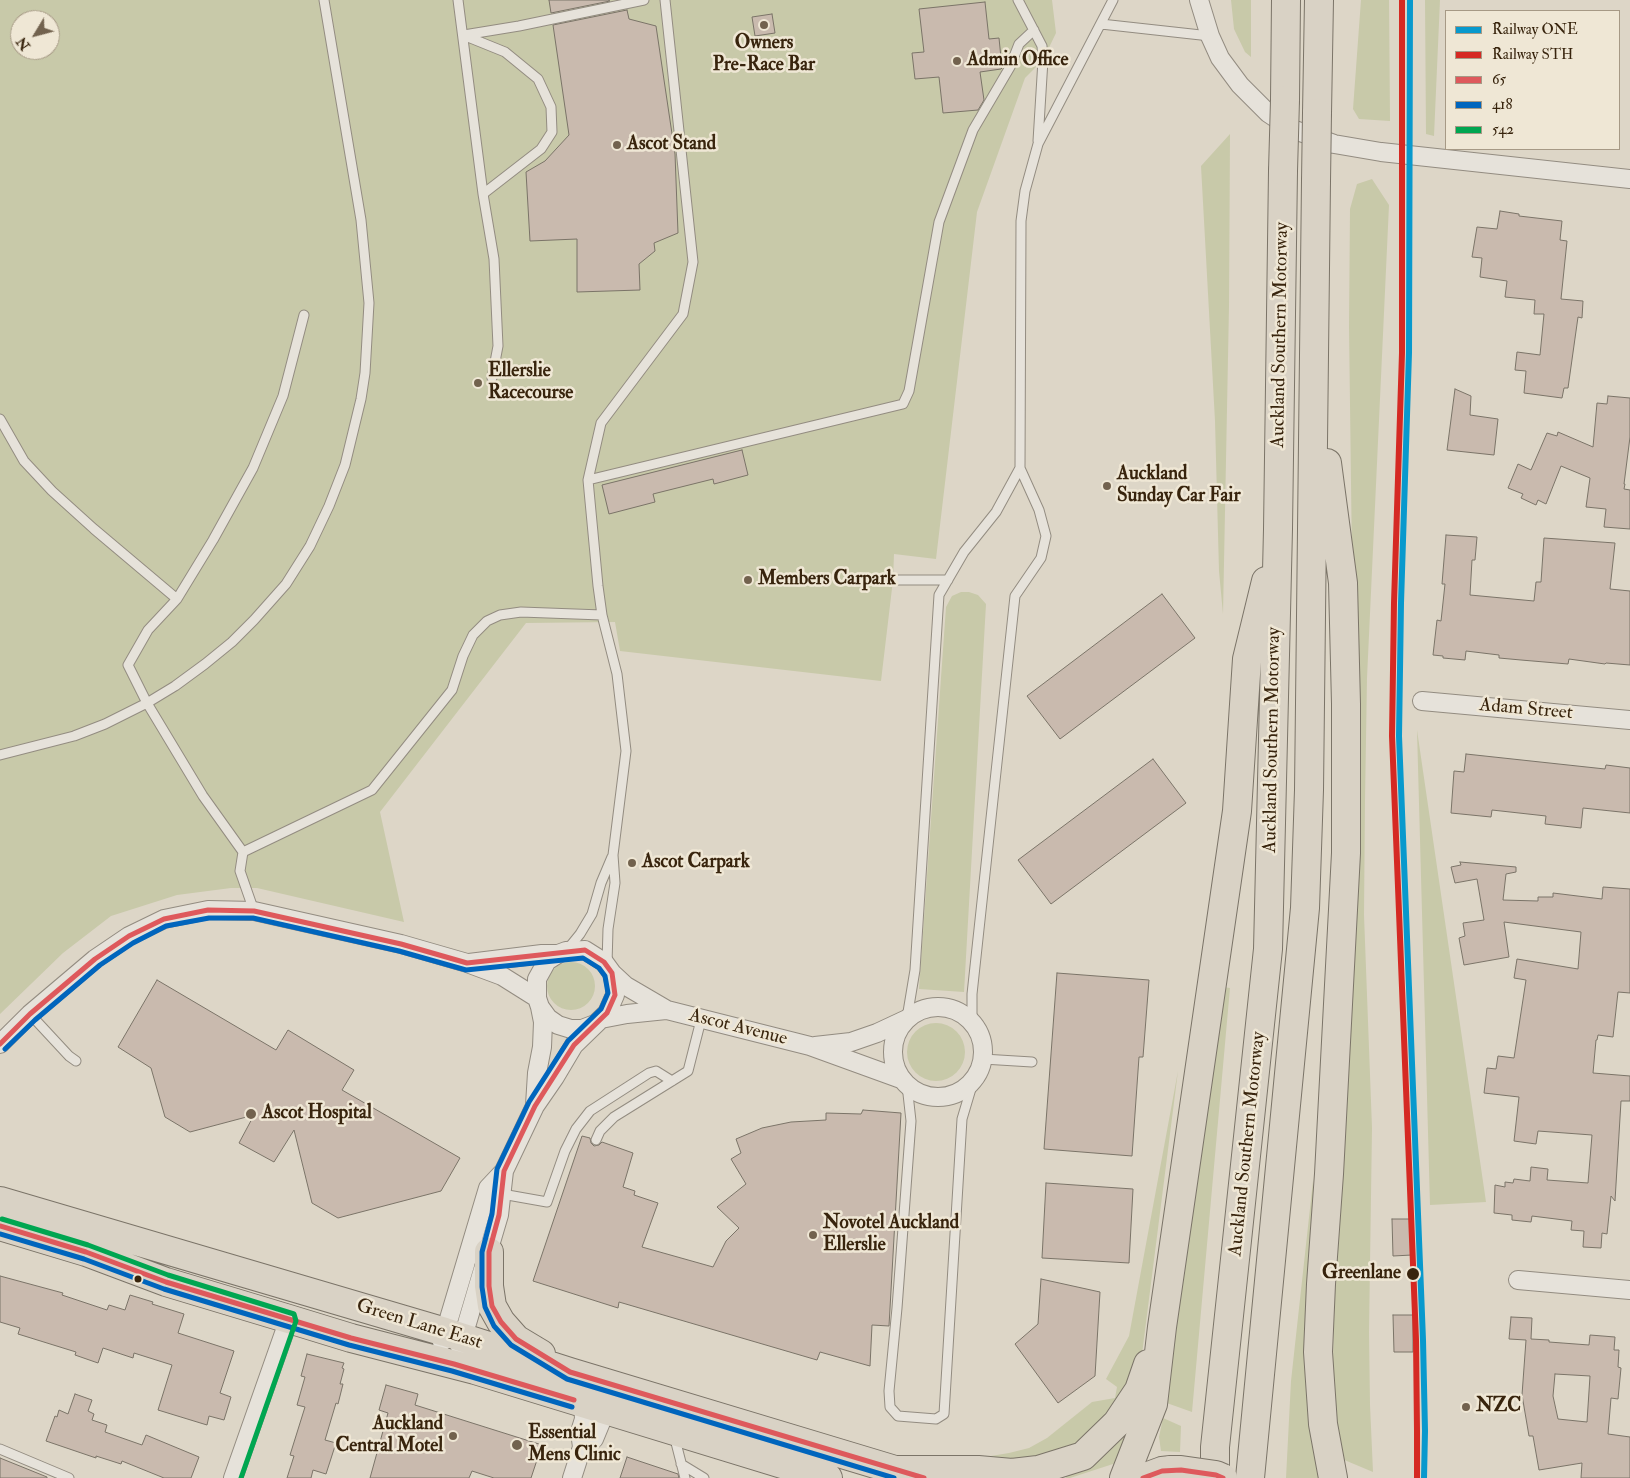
<!DOCTYPE html>
<style>
body{margin:0}
#map{position:relative;width:1630px;height:1478px;overflow:hidden;background:#ddd6c7;font-family:"IM FELL Double Pica",serif}
canvas{display:block}
.legend{position:absolute;left:1445px;top:10px;width:175px;height:140px;box-sizing:border-box;background:#efe7d5;border:1px solid #a69985;margin:0;padding:6px 9px;list-style:none;font-size:15px;color:#38240d}
.legend li{display:flex;align-items:center;gap:10px;height:25px}
.legend b{width:25px;border:1px solid #a69985}
.north{position:absolute;left:10px;top:10px;width:50px;height:50px;box-sizing:border-box;background:#efe7d5;border:1px solid #a69985;border-radius:50%;rotate:233deg;font-size:14px;font-weight:700;line-height:20px;text-align:center;color:#38240d}
.north::after{content:'';display:block;margin:auto;width:18px;height:22px;background:#72624e;clip-path:polygon(50% 0,100% 100%,50% 72%,0 100%)}
</style>
<div id="map">
<canvas width="1630" height="1478"></canvas>
<ul class="legend">
<li><b style="height:6px;background:#0899cd"></b>Railway ONE</li>
<li><b style="height:6px;background:#d52923"></b>Railway STH</li>
<li><b style="height:6px;background:#de595c"></b>65</li>
<li><b style="height:6px;background:#0065bd"></b>418</li>
<li><b style="height:6px;background:#00a651"></b>542</li>
</ul>
<div class="north">N</div>
</div>
<script>
const g = document.querySelector('canvas').getContext('2d');
g.lineJoin = 'round';
function fill(path, color) { g.fillStyle = color; g.fill(path, 'evenodd'); }
const poly = rows => new Path2D(rows.map(r => 'M' + r).join(''));
function trace(path, color, width, dash) { g.strokeStyle = color; g.lineWidth = width; g.lineCap = dash ? 'butt' : 'round'; g.setLineDash(dash || []); g.stroke(path); }
function label(font, color, halo, rows, align = 'center') {
  g.font = font + ' "IM FELL Double Pica",serif'; g.lineWidth = 5; g.setLineDash([]); g.textBaseline = 'middle'; g.strokeStyle = halo; g.fillStyle = color; for (const [text, x, y, turn = 0] of rows) {
    g.save(); g.translate(x, y); g.rotate((+turn || 0) * Math.PI / 180); g.textAlign = isNaN(turn) ? turn : align; if (halo) g.strokeText(text, 0, 0); g.fillText(text, 0, 0); g.restore();
  }
}
fill(poly([
 [0,0,1052,0,1056,33,1043,60,1025,78,977,212,936,559,894,554,893,580,881,681,620,651,615,622,526,623,380,812,404,922,257,888,231,888,177,895,111,916,63,953,0,1014],
 [20,20,50,20,50,50,20,50],
 [1231,0,1251,0,1251,57,1245,52,1234,29],
 [1361,0,1389,0,1390,121,1359,119,1353,109],
 [1425,0,1440,0,1434,136,1426,134],
 [1230,134,1229,306,1223,614,1219,571,1215,421,1201,166],
 [1372,179,1389,205,1367,678,1365,800,1364,915,1372,1128,1369,1332,1370,1405,1373,1472,1342,1459,1335,1414,1333,1359,1353,638,1349,326,1350,209,1357,184],
 [961,592,969,592,978,595,986,604,964,992,919,989,946,607,952,596],
 [1417,730,1486,1202,1430,1205],
 '547 986a24 24 0 1 1 48 0a24 24 0 1 1-48 0Z',
 [1223,987,1230,988,1192,1412,1164,1402],
 '907 1052a29 29 0 1 1 58 0a29 29 0 1 1-58 0Z',
 [1178,1071,1142,1354,1113,1416,1073,1448,1045,1459,990,1463,991,1456,1009,1453,1029,1448,1047,1438,1092,1402,1115,1398,1117,1387,1106,1379,1129,1336],
 [1313,1181,1322,1478,1286,1478,1291,1381],
 [1163,1418,1181,1426,1180,1452,1161,1451,1159,1437],
 [1135,1426,1116,1463,1070,1478,1066,1478,1065,1475,1086,1468,1103,1457]
]), '#c8c9a9');
const building = poly([
 [549,0,608,0,610,1,551,13,549,0],
 [985,2,989,39,999,38,1002,68,1001,69,980,72,984,100,978,110,943,113,939,77,915,79,912,53,924,52,919,9,985,2],
 [627,10,629,19,656,26,675,154,678,233,654,243,655,251,639,264,640,290,577,292,577,239,530,241,526,172,545,161,569,135,553,25,627,10],
 [772,14,775,33,755,36,752,17,772,14],
 [1500,211,1519,214,1519,216,1562,221,1560,240,1567,241,1561,299,1583,301,1582,318,1578,317,1568,388,1564,388,1562,398,1524,393,1526,371,1515,370,1517,352,1540,355,1544,314,1534,314,1535,300,1505,297,1507,281,1480,277,1482,258,1472,257,1477,227,1497,229,1500,211],
 [1455,389,1471,396,1470,415,1498,419,1494,455,1447,450,1455,389],
 [1608,396,1630,398,1630,437,1624,484,1625,484,1624,489,1630,490,1630,529,1604,527,1606,509,1586,507,1590,478,1561,466,1546,504,1538,500,1536,505,1521,498,1523,494,1508,488,1518,464,1531,470,1547,433,1557,436,1558,432,1593,447,1597,403,1607,404,1608,396],
 [742,450,748,475,714,484,713,479,653,494,655,502,609,514,602,485,742,450],
 [1446,535,1477,537,1475,560,1472,560,1470,595,1534,601,1536,582,1541,582,1544,538,1615,543,1610,589,1630,591,1630,665,1606,663,1605,664,1569,659,1568,664,1521,660,1499,658,1499,655,1466,651,1465,660,1443,658,1443,656,1433,655,1437,620,1441,621,1445,584,1442,584,1446,535],
 [1162,594,1195,638,1060,739,1027,696,1162,594],
 [1466,754,1605,769,1606,765,1630,768,1630,813,1583,808,1581,828,1545,824,1546,816,1492,810,1491,817,1451,813,1454,771,1464,772,1466,754],
 [1153,759,1186,803,1051,904,1018,860,1153,759],
 [1460,862,1516,867,1516,872,1506,874,1503,900,1538,901,1538,897,1553,897,1553,893,1602,899,1603,887,1630,889,1630,993,1618,992,1613,1037,1598,1035,1597,1040,1596,1040,1593,1073,1630,1076,1630,1101,1621,1101,1615,1201,1611,1196,1607,1234,1602,1233,1601,1248,1583,1247,1584,1231,1571,1230,1572,1221,1532,1216,1531,1222,1512,1220,1512,1215,1494,1213,1495,1185,1505,1187,1505,1182,1513,1183,1514,1179,1530,1181,1531,1167,1548,1169,1547,1180,1588,1183,1592,1135,1538,1131,1536,1144,1514,1141,1519,1097,1484,1093,1487,1068,1496,1069,1498,1056,1514,1058,1526,980,1514,978,1517,959,1578,969,1581,932,1504,922,1509,957,1464,965,1459,938,1465,936,1463,923,1484,920,1477,879,1455,883,1451,867,1461,865,1460,862],
 [1057,973,1149,980,1143,1057,1139,1057,1132,1156,1044,1149,1057,973],
 [157,980,276,1050,288,1030,354,1070,342,1090,460,1158,441,1191,338,1218,312,1203,294,1130,274,1162,239,1143,254,1115,190,1132,165,1117,151,1068,118,1047,157,980],
 [863,1110,901,1113,889,1326,872,1325,870,1366,820,1352,817,1360,619,1302,618,1308,533,1281,582,1136,590,1138,591,1143,594,1146,599,1145,602,1142,633,1153,623,1187,635,1191,634,1195,658,1203,642,1247,713,1267,726,1241,739,1228,717,1207,746,1184,731,1159,741,1153,736,1139,762,1128,791,1122,826,1120,826,1113,861,1114,863,1110],
 [1046,1183,1133,1189,1129,1263,1042,1258,1046,1183],
 [1392,1219,1411,1219,1412,1255,1393,1256,1392,1219],
 [0,1276,63,1293,62,1295,107,1310,109,1305,125,1310,130,1295,153,1302,152,1304,184,1314,178,1333,234,1351,220,1393,231,1397,224,1420,209,1416,207,1425,158,1410,172,1365,134,1353,133,1358,103,1348,98,1363,75,1355,76,1352,18,1334,20,1328,0,1322,0,1276],
 [1041,1279,1100,1292,1095,1376,1058,1403,1015,1344,1038,1324,1041,1279],
 [1393,1315,1413,1315,1413,1352,1394,1352,1393,1315],
 [1511,1317,1532,1318,1531,1339,1549,1340,1549,1342,1589,1345,1590,1335,1615,1337,1614,1350,1619,1350,1618,1367,1621,1368,1618,1399,1611,1398,1608,1434,1630,1437,1630,1478,1581,1478,1582,1463,1539,1470,1533,1436,1529,1436,1522,1395,1526,1340,1509,1339,1511,1317],
 [1555,1374,1590,1376,1587,1422,1558,1419,1553,1396,1555,1374],
 [307,1354,344,1363,342,1368,344,1369,340,1384,343,1384,338,1404,336,1403,325,1440,336,1443,326,1474,313,1470,311,1478,287,1478,294,1456,290,1455,305,1407,297,1405,305,1377,301,1376,307,1354],
 [386,1385,418,1394,415,1405,542,1445,531,1478,494,1478,472,1471,469,1478,370,1478,388,1413,379,1410,386,1385],
 [75,1394,92,1400,88,1411,94,1414,92,1420,107,1425,105,1432,142,1445,146,1435,199,1457,191,1478,164,1478,122,1461,121,1464,96,1456,96,1458,46,1441,55,1416,57,1417,59,1410,68,1414,75,1394],
 [627,1457,678,1474,679,1478,620,1478,627,1457],
 [0,1458,47,1477,47,1478,0,1478,0,1458]
]);
fill(building, '#c9baae');
trace(building, '#7b7468', 1);
const service = poly([
 [458,0,483,194,494,259,498,346,492,378],
 [1018,0,1042,46,1043,60,1038,141],
 [1101,24,1210,36],
 [463,35,505,52,538,79,551,107,552,132,541,149,483,194],
 [464,35,519,26,644,0],
 [0,419,24,461,52,491,94,529,177,599],
 [588,480,903,404,909,391,939,222,973,130,1010,67,1019,44,1034,30],
 [893,580,948,580],
 [0,755,74,736,105,724,147,703,175,686,205,664,232,642,254,620,286,584,310,546,329,506,345,465,361,399,365,373,369,303,361,220,324,0],
 [243,852,372,790,452,690,463,656,473,635,487,621,500,615,521,612,602,615],
 [254,911,240,871,243,852,203,796,147,703,128,665,148,630,177,599,213,540,253,468,283,396,304,315],
 [567,950,580,934,592,914,601,883,612,857],
 [607,964,608,929,615,883,613,855,626,751,617,674,602,615,598,586,588,480,601,423,683,314,693,262,665,0],
 [30,1014,69,1056,76,1061],
 [907,1018,915,970,939,595,964,552,996,512,1020,468],
 [972,1022,972,994,1015,596,1041,558,1046,536,1039,510,1020,468,1021,221,1025,191,1038,144,1113,0],
 [983,1059,1032,1062],
 [907,1085,911,1121,897,1308,889,1391,890,1407,898,1416,936,1419,944,1414,962,1119,973,1082],
 [596,1140,600,1131,614,1117,688,1071,701,1020],
 [502,1194,547,1202,565,1151,576,1129,590,1111,649,1073,656,1071,672,1081],
 [674,1435,685,1478],
 [0,1449,69,1478],
 [681,1464,704,1478]
]);
const minor = poly([
 [1199,0,1210,36,1220,58,1240,85,1268,113,1292,129,1334,144,1381,152,1630,179],
 [1422,701,1630,720],
 [469,963,542,954,558,954],
 [612,973,626,986,667,1010,810,1046,901,1079],
 '893 1052a45 45 0 1 1 90 0a45 45 0 1 1-90 0Z',
 [601,1019,627,1014,666,1010],
 [0,1044,30,1014,95,959,129,936,164,919,208,910,254,911,401,944,467,963,502,976,537,998],
 [815,1046,851,1042,877,1033,907,1019],
 [535,1105,537,1073,542,1047,543,1022,540,1007],
 [1518,1280,1630,1290],
 [442,1342,488,1188,504,1171,535,1106,555,1077,574,1045,607,1013,615,995,615,986,612,973,604,962,585,950,566,951,558,954,547,961,537,979,537,998,540,1007,548,1018,558,1025,571,1029,582,1029,595,1024],
 [460,1347,499,1215,504,1171],
 [582,1447,594,1439,606,1410],
 [233,1478,289,1319],
 [572,1478,582,1447,580,1432,584,1419,583,1403]
]);
const primary = poly([
 [0,1201,445,1332,570,1372,915,1476],
 [0,1226,86,1252,166,1282,289,1319,351,1338,475,1370,828,1478],
 [489,1252,489,1286,492,1306,501,1322,516,1339,541,1354],
 [1143,1478,1162,1471,1171,1470]
]);
const motorway = poly([
 [1285,100,1286,0],
 [1317,113,1319,0],
 [1327,463,1343,583,1346,704,1346,853,1329,1174,1321,1284,1318,1352,1323,1424,1333,1478],
 [893,1470,978,1470,1012,1473,1038,1470,1083,1456,1117,1423,1139,1390,1148,1364],
 [1124,1478,1153,1404,1162,1327,1237,811,1247,659,1266,581],
 [1215,1478,1215,1447,1268,949,1278,529,1283,171],
 [1250,1478,1305,908,1309,790,1316,181]
]);
trace(service, '#938c81', 11);
trace(minor, '#938c81', 20);
trace(primary, '#7b7468', 30);
trace(motorway, '#7b7468', 30);
trace(service, '#e6e2da', 9);
trace(minor, '#e6e2da', 18);
trace(primary, '#d9d2c5', 28);
trace(motorway, '#d9d2c5', 28);
const primaryBridge = poly([
 [1171,1470,1181,1470,1216,1475,1223,1478]
]);
const motorwayBridge = poly([
 [1283,171,1285,100],
 [1316,181,1317,113]
]);
trace(primaryBridge, '#7b7468', 30, []);
trace(motorwayBridge, '#7b7468', 30, []);
trace(primaryBridge, '#d9d2c5', 28);
trace(motorwayBridge, '#d9d2c5', 28);
trace(poly([
 [0,1044,30,1014,95,959,129,936,164,919,208,910,254,911,401,944,467,963,585,950,604,962,612,973,615,995,607,1013,574,1045,535,1106,504,1171,499,1215,489,1252,489,1286,492,1306,501,1322,516,1339,570,1372,924,1478],
 [0,1226,86,1252,166,1282,351,1338,454,1364,574,1400],
 [1143,1478,1162,1471,1181,1470,1216,1475,1223,1478]
]), '#de595c', 5);
trace(poly([
 [5,1049,35,1020,100,965,133,943,166,926,209,918,253,918,399,951,466,970,583,958,599,968,605,976,608,993,601,1009,568,1041,529,1102,497,1169,492,1214,482,1252,482,1287,485,1307,494,1326,511,1345,567,1379,894,1478],
 [0,1234,84,1259,164,1289,349,1345,452,1371,572,1407]
]), '#0065bd', 5);
trace(poly([
 [2,1219,88,1245,168,1275,294,1314,296,1321,241,1478]
]), '#00a651', 5);
trace(poly([
 [1410,0,1409,353,1401,603,1399,736,1423,1340,1425,1431,1424,1478]
]), '#0899cd', 6);
trace(poly([
 [1402,0,1402,353,1394,603,1392,736,1416,1340,1417,1431,1417,1478]
]), '#d52923', 6);
for (const [x, y, r, color] of [
 [764,25,5,"#72624e"],
 [957,61,5,"#72624e"],
 [617,145,5,"#72624e"],
 [478,383,5,"#72624e"],
 [1107,486,5,"#72624e"],
 [748,580,5,"#72624e"],
 [632,863,5,"#72624e"],
 [251,1114,6,"#72624e"],
 [813,1235,5,"#72624e"],
 [1413,1274,7,"#38240d"],
 [138,1279,4.5,"#38240d"],
 [1466,1407,5,"#72624e"],
 [453,1436,5,"#72624e"],
 [517,1445,6,"#72624e"]
]) { const dot = new Path2D(); dot.arc(x, y, r, 0, 2 * Math.PI); g.fillStyle = color; g.fill(dot); trace(dot, '#efe7d5', 2); }
label('bold 19px', '#38240d', '#efe7d5', [
 ["Owners",764,44,"center"],
 ["Pre-Race Bar",764,66,"center"],
 ["Admin Office",967,61],
 ["Ascot Stand",627,145],
 ["Ellerslie",488,372],
 ["Racecourse",488,394],
 ["Auckland",1117,475],
 ["Sunday Car Fair",1117,497],
 ["Members Carpark",758,580],
 ["Ascot Carpark",642,863],
 ["Ascot Hospital",262,1114],
 ["Novotel Auckland",823,1224],
 ["Ellerslie",823,1246],
 ["NZC",1476,1407],
 ["Auckland",443,1425,"right"],
 ["Central Motel",443,1447,"right"],
 ["Essential",528,1434],
 ["Mens Clinic",528,1456]
], 'left');
label('19px', '#38240d', '#efe7d5', [
 ["Auckland Southern Motorway",1281,335,-89],
 ["Adam Street",1526,710,5],
 ["Auckland Southern Motorway",1273,740,-89],
 ["Ascot Avenue",738,1028,14],
 ["Auckland Southern Motorway",1248,1144,-84],
 ["Green Lane East",419,1325,17]
]);
label('bold 19px', '#38240d', '#efe7d5', [
 ["Greenlane",1401,1274]
], 'right');
</script>
